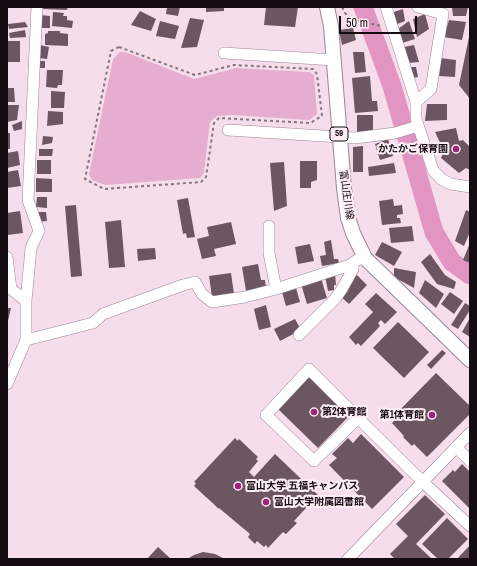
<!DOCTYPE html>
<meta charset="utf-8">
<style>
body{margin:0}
#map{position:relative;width:477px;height:566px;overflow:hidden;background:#f6ddeb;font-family:"Archivo Narrow",sans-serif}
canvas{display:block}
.frame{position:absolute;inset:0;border:8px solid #140c10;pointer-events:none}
.scale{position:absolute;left:339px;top:16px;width:78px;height:18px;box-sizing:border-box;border:2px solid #140c10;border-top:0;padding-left:5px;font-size:12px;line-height:14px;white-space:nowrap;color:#140c10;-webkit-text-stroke:3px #fdeef6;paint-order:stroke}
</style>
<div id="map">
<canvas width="477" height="566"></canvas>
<div class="frame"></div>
<div class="scale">50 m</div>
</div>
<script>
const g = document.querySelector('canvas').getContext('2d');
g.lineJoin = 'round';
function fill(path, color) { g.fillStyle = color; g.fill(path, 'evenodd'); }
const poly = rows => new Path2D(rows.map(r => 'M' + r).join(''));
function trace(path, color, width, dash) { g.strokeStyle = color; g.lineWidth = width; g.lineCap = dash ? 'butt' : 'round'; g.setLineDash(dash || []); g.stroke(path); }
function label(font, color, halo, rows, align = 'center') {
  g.font = font + ' "Archivo Narrow","Noto Sans JP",sans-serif'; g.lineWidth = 4; g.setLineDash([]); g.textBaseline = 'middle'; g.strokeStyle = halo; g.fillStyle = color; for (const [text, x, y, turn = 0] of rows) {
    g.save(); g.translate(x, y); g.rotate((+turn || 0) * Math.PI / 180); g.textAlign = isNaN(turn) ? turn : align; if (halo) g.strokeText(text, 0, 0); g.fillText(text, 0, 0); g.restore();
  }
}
fill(poly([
 [120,52,125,52,194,79,236,68,310,72,314,75,317,114,309,120,232,115,217,116,210,122,204,173,200,178,105,185,92,180,89,174,113,59]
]), '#e5aecf');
trace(poly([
 [363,7,392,86,434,232,452,262,470,275]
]), '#e294c3', 19);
fill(poly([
 [42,7,68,7,67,10,41,9],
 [167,7,180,7,178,16,166,14],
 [206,7,224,7,224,11,206,12],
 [266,7,298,7,295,27,264,25],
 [452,7,468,7,466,16,453,16],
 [403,9,405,21,395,25,391,13],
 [140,11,156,19,151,31,131,25],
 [53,12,64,13,63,16,67,16,67,20,73,21,72,28,52,26],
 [425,14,429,29,417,37,413,19],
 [41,15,50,16,50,28,41,28],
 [190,18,204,20,197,47,181,48],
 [449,20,466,22,462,40,444,37],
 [160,21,179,26,175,39,156,36],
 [409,21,415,39,402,43,398,29],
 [25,22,28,27,9,29,8,24],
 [353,28,356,40,342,45,339,30],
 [25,30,26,37,10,38,9,33],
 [48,31,60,31,60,33,68,34,68,46,45,45,45,34,48,33],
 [469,37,470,37,470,99,459,85],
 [7,41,20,41,20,62,8,62],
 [40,45,49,47,47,59,38,58],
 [414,45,419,62,408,63,404,47],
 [353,52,364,52,366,72,355,73],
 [440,58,456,60,455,77,439,76],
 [39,61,45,61,45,68,39,68],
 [409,67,416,67,418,77,413,78],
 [47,70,63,70,62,85,58,85,57,88,46,87],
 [370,76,372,101,377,101,378,111,355,113,352,78],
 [7,88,14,88,15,102,7,102],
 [51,91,65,92,64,108,51,108],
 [427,104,447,104,447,120,425,121],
 [7,105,19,105,17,120,7,122],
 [48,111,63,112,63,124,47,126],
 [357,115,373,115,373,132,357,132],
 [22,121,22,129,14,131,12,125],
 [456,128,459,141,463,140,470,147,470,170,466,168,459,173,441,158,444,151,435,132],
 [7,133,10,133,10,149,7,149],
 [43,136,53,137,52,143,42,145],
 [388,139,393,156,380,160,375,144],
 [363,146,363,172,353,172,353,147],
 [39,149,53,149,52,156,39,156],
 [18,151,20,165,7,168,7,153],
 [37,160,51,160,51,174,37,174],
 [300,161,317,161,317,180,311,182,311,188,300,188],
 [284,162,287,206,274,211,270,163],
 [394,163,396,173,369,176,368,167],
 [18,170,21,186,7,188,7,172],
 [36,178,52,179,52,192,36,192],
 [37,197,47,197,47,208,36,207],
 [188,198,195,237,187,238,186,233,183,234,177,200],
 [393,199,394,206,402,205,403,214,397,215,397,218,400,218,401,223,382,225,379,201],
 [76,205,82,276,71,277,65,206],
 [466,210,470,212,470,232,464,246,455,241],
 [20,211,23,233,8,235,7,213],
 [37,212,46,212,47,221,37,222],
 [121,220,125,267,109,268,105,222],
 [231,222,236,244,214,249,216,256,202,259,197,239,209,236,207,227],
 [412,226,414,241,391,243,389,228],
 [331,240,334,259,338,259,339,263,322,266,320,256,326,255,324,242],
 [382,242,402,252,394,266,375,255],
 [470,243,470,263,463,260],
 [310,244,314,261,298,264,295,247],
 [155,248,156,259,138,261,137,249],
 [430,254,445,275,456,282,454,289,437,284,421,262],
 [258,264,261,280,265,280,266,288,246,291,242,267],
 [394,268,416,272,414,288,394,277],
 [231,273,234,294,212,297,209,276],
 [335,273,336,285,334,285,334,290,328,291,325,276],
 [357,275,367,285,349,304,340,296,350,286,349,284],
 [321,278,327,298,307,304,301,284],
 [425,280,444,294,436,308,419,293],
 [296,288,300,302,286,306,282,292],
 [450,292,463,301,454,314,441,304],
 [376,293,397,312,385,324,381,320,378,323,380,326,361,346,358,343,356,345,349,337,373,312,365,304],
 [465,303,470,306,470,310,458,329,451,325],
 [266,305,271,327,259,330,254,309],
 [7,308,11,308,8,321,7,321],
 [470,318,470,337,462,332],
 [295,319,301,330,280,341,274,329],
 [398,322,429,352,404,378,373,348],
 [442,350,446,353,431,369,427,365],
 [436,373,470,406,470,414,427,457,414,444,412,446,403,437,404,436,392,423,396,419,393,417],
 [310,375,350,415,318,448,277,408],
 [361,434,404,477,372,509,329,465,337,458,332,454,348,438,353,443],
 [235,438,238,441,239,439,258,457,256,459,258,461,249,472,254,477,275,454,318,495,294,521,297,523,286,534,283,532,268,548,266,545,264,547,257,541,255,544,248,537,250,534,219,508,219,509,194,486,196,483,194,482],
 [462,464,470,472,470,509,442,481,453,470,455,472],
 [425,495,445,514,416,544,432,559,395,559,390,554,408,536,396,524],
 [447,518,468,539,448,559,438,559,422,544],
 [470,545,470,557,468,559,457,559],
 [158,547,171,559,147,559],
 [203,552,215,554,225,559,187,559,194,555]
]), '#6b5662');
const minor = poly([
 [386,7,416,102,416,119,433,170,441,179,451,184,470,187],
 [224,53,334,60],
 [416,102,431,89,443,14,418,7],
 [228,130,355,138,395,133,418,126],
 [269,226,269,253,276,289],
 [7,257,11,289,26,301],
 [299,335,335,299,342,289,353,269,353,263],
 [26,340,93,323,103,314,183,285,195,282,202,294,212,302,245,297,276,289,350,265,357,260,365,258],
 [7,384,26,340,26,301,31,248,39,231,28,200,37,7],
 [358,418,309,369,266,415,314,461,358,418,423,482,470,526],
 [456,447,470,461],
 [348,559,470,433]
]);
const major = poly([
 [327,7,331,26,344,188,348,218,353,233,365,258,470,360]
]);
trace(minor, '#9b8592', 12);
trace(major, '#9b8592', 16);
trace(poly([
 [342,7,345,13,351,19,381,26],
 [119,47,195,75,234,65,313,69,317,74,322,116,310,123,219,118,214,123,206,177,201,182,104,189,85,179,111,51,119,47]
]), '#85757e', 2, [3, 3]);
trace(minor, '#fff', 11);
trace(major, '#fff', 14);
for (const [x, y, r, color] of [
 [456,149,4,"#9d2279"],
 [314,412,4,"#9d2279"],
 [432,415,4,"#9d2279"],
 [238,486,4,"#9d2279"],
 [266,502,4,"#9d2279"]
]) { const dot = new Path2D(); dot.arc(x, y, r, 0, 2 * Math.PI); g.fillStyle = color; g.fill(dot); trace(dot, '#fdeef6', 1.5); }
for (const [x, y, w] of [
 [339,134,18]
]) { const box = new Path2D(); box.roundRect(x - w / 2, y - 7, w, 14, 3); g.fillStyle = '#fdeef6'; g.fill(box); trace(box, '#140c10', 1); }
label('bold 9px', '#140c10', null, [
 ["59",339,134]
]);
label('bold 10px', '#140c10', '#fdeef6', [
 ["かたかご保育園",448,149,"right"],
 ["第2体育館",322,412],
 ["第1体育館",424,415,"right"],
 ["富山大学 五福キャンパス",246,486],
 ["富山大学附属図書館",274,502]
], 'left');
label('10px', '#140c10', '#fdeef6', [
 ["富山庄川線",346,195,82]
]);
</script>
